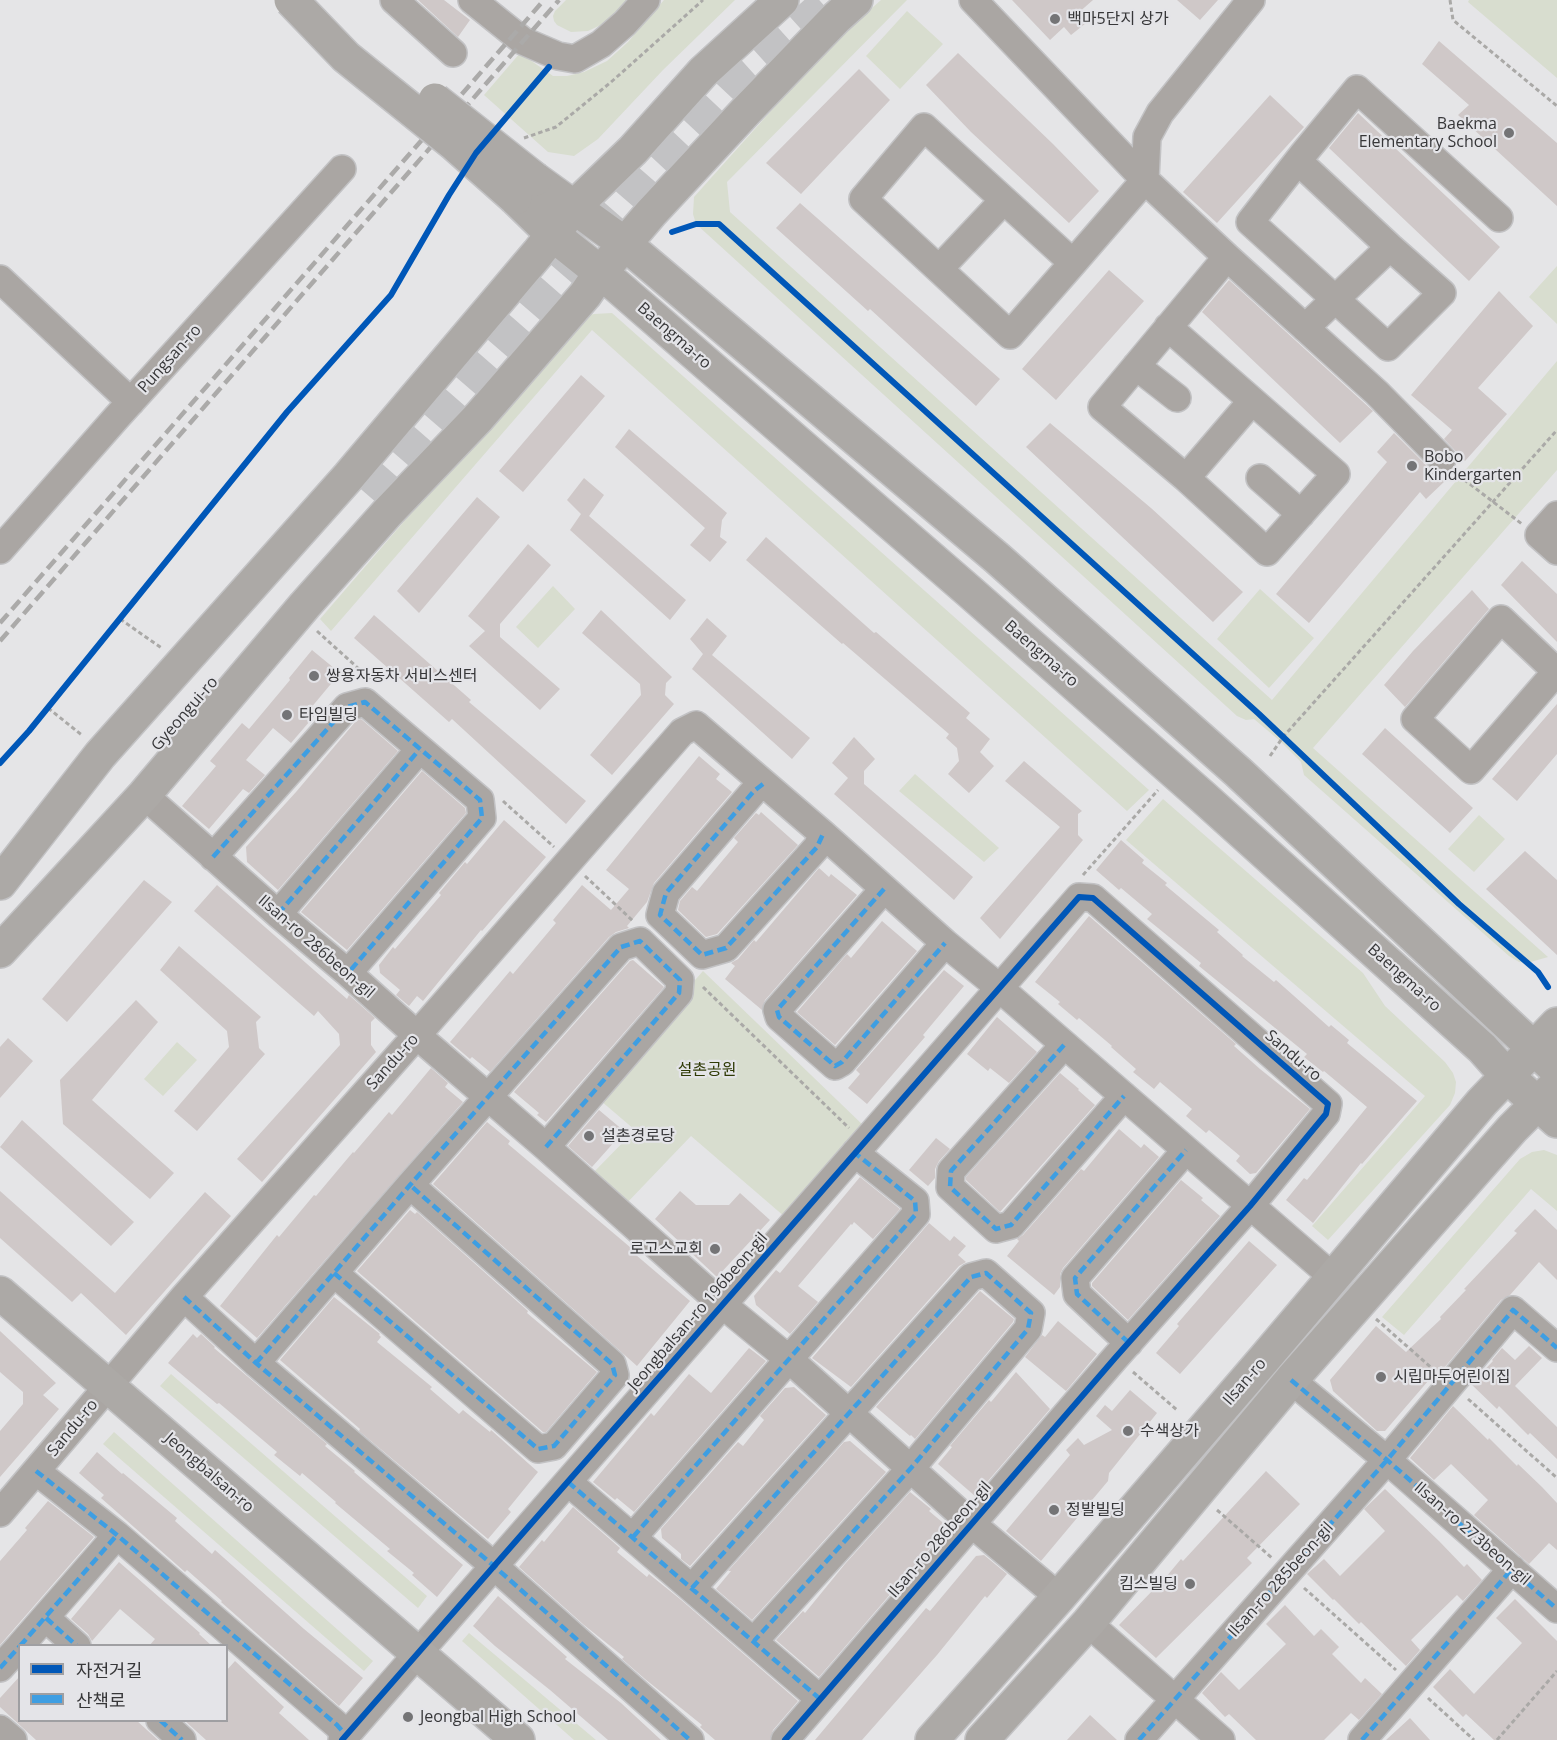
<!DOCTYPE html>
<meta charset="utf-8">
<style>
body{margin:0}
#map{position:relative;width:1557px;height:1740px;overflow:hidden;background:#e5e5e7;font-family:"Open Sans","Noto Sans KR",sans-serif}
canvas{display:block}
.legend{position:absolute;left:18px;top:1644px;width:210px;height:78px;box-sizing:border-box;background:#e4e4e8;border:2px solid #9f9fa2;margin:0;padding:8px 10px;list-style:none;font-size:18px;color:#373739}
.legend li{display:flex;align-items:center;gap:12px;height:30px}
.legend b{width:30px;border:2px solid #9f9fa2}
</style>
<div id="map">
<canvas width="1557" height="1740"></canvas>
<ul class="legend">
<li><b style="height:8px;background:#0057b8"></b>자전거길</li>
<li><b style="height:8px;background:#3e9ee2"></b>산책로</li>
</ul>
</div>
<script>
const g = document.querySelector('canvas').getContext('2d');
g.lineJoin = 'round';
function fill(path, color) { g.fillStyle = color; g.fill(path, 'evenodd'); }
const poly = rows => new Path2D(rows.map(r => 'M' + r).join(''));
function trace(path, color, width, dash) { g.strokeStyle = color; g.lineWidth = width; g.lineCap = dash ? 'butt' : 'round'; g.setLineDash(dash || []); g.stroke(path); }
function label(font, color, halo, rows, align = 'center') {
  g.font = font + ' "Open Sans","Noto Sans KR",sans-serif'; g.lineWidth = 4.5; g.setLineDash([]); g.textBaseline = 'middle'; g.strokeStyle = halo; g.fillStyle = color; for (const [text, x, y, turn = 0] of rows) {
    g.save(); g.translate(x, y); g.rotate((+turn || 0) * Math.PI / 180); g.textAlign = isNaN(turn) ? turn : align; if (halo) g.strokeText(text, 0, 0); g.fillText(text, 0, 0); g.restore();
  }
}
fill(poly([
 [566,0,627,0,605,23,588,31,571,32,557,25,554,21,553,16,555,11],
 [664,0,735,0,663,70,598,139,574,156,548,152,484,95,520,53,553,76,567,76,584,72,607,61,628,42],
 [881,0,907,0,727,182,730,212,1272,700,1557,361,1557,470,1313,748,1548,957,1527,963,1519,962,1509,956,1304,775,1301,762,1280,741,1254,719,1246,720,1237,716,696,224,693,214,694,197,829,46],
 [1469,0,1557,0,1557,78,1468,2],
 [907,11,943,44,900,89,866,56],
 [1557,266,1557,324,1529,297],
 [612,313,1149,790,1127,811,592,330,331,631,320,619,580,317,594,314],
 [553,586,575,609,538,648,516,627],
 [1260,589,1314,638,1269,688,1217,639],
 [915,774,999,848,984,862,899,791],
 [1163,799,1363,973,1385,1006,1445,1062,1453,1073,1456,1082,1455,1093,1450,1105,1328,1240,1312,1226,1425,1096,1126,840],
 [1479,815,1505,839,1474,872,1448,849],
 [703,971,865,1127,785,1217,691,1136,624,1206,591,1175,635,1130,594,1095],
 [177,1042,197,1060,163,1096,144,1079],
 [1544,1150,1557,1155,1557,1211,1531,1189,1404,1335,1382,1317,1520,1159,1532,1152],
 [171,1374,427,1596,418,1608,160,1386],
 [114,1432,373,1661,364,1671,103,1444],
 [469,1633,596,1740,574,1740,462,1641]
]), '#d8ddcf');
fill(poly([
 [418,0,444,0,470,20,458,37],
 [1012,0,1093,0,1077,14,1086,23,1071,35,1064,27,1050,40],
 [1177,0,1218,0,1200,20],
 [1439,41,1557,143,1557,206,1458,115,1469,105,1422,64],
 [958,53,1053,144,1099,191,1069,223,971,132,926,85],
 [859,69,890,100,801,194,766,163],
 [1270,95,1304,127,1217,223,1183,192],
 [1358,113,1500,247,1469,281,1329,148],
 [800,203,1000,379,976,406,870,309,868,311,776,228],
 [1109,270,1144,301,1056,400,1022,369],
 [1229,280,1373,411,1340,443,1202,312],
 [1499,291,1533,326,1478,388,1507,414,1465,461,1444,439,1452,430,1411,395],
 [581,375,605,396,523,492,499,471],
 [1050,423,1151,508,1243,592,1213,622,1026,447],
 [629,429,727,513,722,520,720,537,727,542,710,562,690,545,705,528,615,447],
 [1394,433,1431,470,1440,474,1445,481,1426,499,1420,492,1309,623,1276,594,1387,462,1377,452],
 [584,478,604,495,589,516,686,600,670,620,570,530,581,514,567,500],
 [477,497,500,517,419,613,397,591],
 [766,537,874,633,876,632,970,713,966,718,990,739,980,752,994,766,969,793,948,774,959,761,957,748,946,738,949,734,843,643,842,644,746,560],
 [528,544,551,565,500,624,500,637,560,689,540,710,469,646,485,631,468,616],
 [1522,561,1557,594,1557,642,1501,585],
 [1472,590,1489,609,1405,707,1384,685,1413,651],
 [601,610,672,677,666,683,665,695,674,704,612,775,590,755,641,695,640,684,582,633],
 [374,615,471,700,469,702,586,801,566,824,452,719,449,722,354,638],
 [707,618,727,636,712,655,810,738,792,759,692,669,703,654,690,639],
 [312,650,340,673,310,709,316,714,291,743,273,728,246,760,265,775,249,793,243,789,209,829,182,806,216,766,210,761,242,723,249,729,290,680,289,678],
 [1557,704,1557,754,1517,801,1492,779],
 [361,719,398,751,278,890,247,862,246,847,296,792,356,721],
 [1385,728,1473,808,1450,833,1362,754],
 [854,737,875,759,864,771,864,784,973,877,954,900,834,794,848,778,832,763],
 [699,756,720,774,716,779,732,792,654,883,647,902,627,926,629,928,616,932,609,937,490,1072,472,1057,470,1059,450,1042,510,971,513,974,556,923,553,920,582,885,611,910,629,889,606,870],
 [1024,761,1082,811,1078,814,1078,835,1083,840,1000,939,980,918,1060,827,1005,781],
 [422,771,465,808,466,813,347,950,301,912],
 [761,812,798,845,717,934,706,937,678,910,680,901,692,887,697,891,738,842,734,838,756,813,759,815],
 [504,820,546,857,482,931,481,930,423,1001,417,996,409,1006,396,995,400,990,380,973,379,965,393,947,395,949,441,895,439,893,465,862,467,864],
 [1121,840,1144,860,1142,863,1167,883,1165,885,1219,930,1217,932,1243,955,1242,956,1274,982,1276,980,1329,1027,1331,1025,1349,1040,1347,1043,1417,1101,1362,1164,1361,1163,1313,1223,1286,1200,1304,1178,1307,1180,1367,1107,1324,1071,1323,1072,1304,1057,1307,1054,1199,966,1201,963,1147,919,1152,914,1121,888,1119,890,1096,870],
 [1525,851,1557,880,1557,955,1486,889],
 [819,868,829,877,831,874,857,895,765,1000,762,1010,725,979,735,966,731,963,738,959,754,940,756,942],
 [144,880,172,902,67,1022,42,999],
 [217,885,347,999,349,995,375,1018,371,1022,371,1045,376,1052,262,1182,237,1159,340,1045,339,1034,318,1011,314,1016,194,911],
 [1089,916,1236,1044,1234,1046,1260,1069,1310,1109,1256,1173,1250,1174,1236,1161,1240,1156,1209,1130,1206,1133,1186,1116,1192,1109,1160,1082,1154,1089,1133,1072,1136,1069,1111,1047,1112,1046,1079,1018,1077,1020,1058,1004,1060,1002,1035,982],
 [882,921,917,951,835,1045,797,1012,847,954,851,958],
 [179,946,261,1017,256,1022,259,1048,265,1054,197,1131,174,1111,229,1047,227,1031,160,970],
 [633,960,664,987,546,1122,537,1115,539,1113,514,1092,630,961],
 [944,970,964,986,923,1035,925,1037,867,1104,848,1088,860,1074,856,1070],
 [136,1000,158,1022,92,1100,174,1173,150,1199,63,1124,60,1080],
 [997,1017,1037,1052,1009,1083,990,1068,988,1071,967,1054],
 [8,1038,33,1061,0,1098,0,1047],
 [431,1068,448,1083,445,1087,463,1102,257,1338,220,1306,277,1235,279,1237,314,1195,316,1196,353,1152,354,1153,389,1112,392,1115],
 [1060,1073,1079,1089,1078,1090,1095,1105,1000,1212,966,1180,966,1177],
 [599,1110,624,1131,592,1167,568,1146],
 [22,1120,134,1222,111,1246,0,1147],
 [487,1122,510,1141,508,1144,637,1253,636,1255,690,1301,637,1366,433,1184],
 [1119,1129,1141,1148,1144,1144,1159,1157,1063,1268,1060,1274,1060,1287,1054,1295,1007,1256,1019,1241,1017,1239,1023,1235,1081,1169,1084,1171],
 [936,1138,950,1149,939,1161,935,1169,935,1178,928,1186,909,1170],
 [860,1177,900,1209,873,1239,854,1222,852,1225,851,1224,798,1286,818,1302,790,1334,756,1305,754,1296,776,1270,780,1273],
 [1181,1180,1203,1198,1201,1200,1220,1216,1128,1320,1092,1286,1092,1283],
 [0,1191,115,1293,205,1192,231,1216,126,1335,81,1293,72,1302,0,1238],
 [680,1191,696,1205,729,1205,740,1193,770,1220,717,1277,655,1219],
 [1535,1209,1557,1230,1557,1280,1539,1262,1510,1295,1501,1300,1444,1368,1441,1366,1385,1431,1377,1431,1333,1391,1330,1380,1376,1326,1406,1352,1441,1319,1440,1317,1466,1290,1464,1289,1517,1233,1514,1231],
 [410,1210,415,1214,417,1212,528,1311,527,1313,597,1372,546,1432,543,1432,357,1271],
 [929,1223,950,1241,954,1236,966,1246,958,1255,966,1262,959,1266,851,1387,812,1358],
 [1249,1241,1277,1265,1180,1374,1156,1353,1179,1326,1177,1324],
 [980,1291,1014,1319,1013,1322,915,1439,911,1435,910,1436,876,1407],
 [334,1297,380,1334,379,1335,381,1337,377,1342,432,1387,430,1389,459,1414,463,1410,490,1432,491,1430,538,1472,508,1509,511,1512,488,1539,359,1431,360,1429,280,1360],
 [1058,1321,1097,1354,1066,1391,1025,1357,1042,1335,1045,1337],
 [0,1331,56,1383,43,1395,59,1409,0,1477,0,1431,23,1404,23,1392,0,1372],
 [193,1334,197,1338,201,1334,215,1347,214,1348,327,1444,325,1446,355,1471,354,1472,463,1565,437,1597,412,1575,414,1573,387,1551,390,1549,335,1503,336,1502,302,1473,300,1476,274,1455,277,1452,219,1403,217,1404,168,1363],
 [1529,1346,1542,1358,1515,1386,1557,1427,1557,1459,1530,1433,1528,1435,1499,1406,1497,1409,1471,1384,1493,1361,1492,1360,1502,1348,1515,1360],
 [749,1348,766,1361,634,1512,617,1498,615,1500,593,1482,651,1413,654,1416,689,1374,711,1393],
 [1016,1372,1050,1409,975,1496,938,1464,952,1447,950,1446,989,1400,991,1402],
 [794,1387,826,1415,690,1566,681,1559,681,1554,662,1538,661,1529,738,1442,743,1446,764,1420,760,1416,785,1388],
 [1130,1390,1157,1413,1109,1473,1108,1481,1041,1561,1006,1531,1070,1455,1066,1450,1078,1438,1084,1445,1112,1430,1096,1416,1105,1405,1112,1411],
 [1453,1406,1488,1440,1489,1438,1517,1466,1518,1464,1542,1487,1557,1503,1557,1550,1549,1543,1529,1564,1474,1515,1488,1500,1451,1464,1434,1480,1410,1458],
 [850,1441,886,1472,752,1620,716,1589,731,1571,728,1571,844,1442],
 [97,1452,122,1474,123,1473,177,1518,175,1521,212,1554,215,1550,304,1629,363,1678,339,1706,221,1602,222,1601,187,1570,185,1572,101,1498,104,1495,79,1473],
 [1266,1471,1300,1504,1247,1558,1252,1563,1156,1658,1119,1625,1155,1588,1156,1589,1181,1559,1183,1561],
 [1385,1489,1439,1541,1464,1567,1467,1564,1482,1580,1463,1601,1457,1595,1411,1640,1420,1650,1406,1666,1361,1622,1359,1624,1334,1599,1333,1600,1307,1574,1324,1559,1340,1576,1385,1531,1364,1509],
 [910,1492,931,1509,929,1511,948,1527,819,1677,776,1640,803,1611,805,1613,845,1564],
 [48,1501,94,1537,0,1645,0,1561,27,1530,25,1528],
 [573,1507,620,1548,617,1552,647,1577,649,1574,680,1599,798,1701,773,1730,770,1740,715,1740,700,1727,702,1725,645,1679,622,1659,624,1657,584,1625,519,1567,542,1540,544,1542],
 [984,1555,1007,1574,987,1598,985,1596,937,1655,862,1740,815,1740,926,1608,930,1611,976,1556],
 [119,1562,200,1633,199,1634,212,1646,149,1646,155,1639,120,1609,92,1641,88,1634,71,1619],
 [498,1596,567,1657,565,1659,621,1703,661,1740,608,1740,550,1690,495,1646,473,1626],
 [1515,1599,1557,1641,1557,1740,1494,1740,1466,1714,1463,1717,1433,1687,1450,1669,1474,1694,1522,1643,1496,1618],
 [1285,1605,1314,1636,1321,1629,1339,1647,1332,1654,1361,1683,1365,1678,1382,1694,1359,1720,1351,1713,1324,1740,1256,1740,1229,1714,1225,1717,1202,1693,1221,1672,1239,1690,1286,1644,1266,1624],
 [235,1661,284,1707,279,1713,309,1740,206,1740,184,1720,226,1720,226,1671],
 [20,1676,20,1720,136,1720,158,1740,36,1740,0,1707,0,1698],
 [1090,1715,1117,1740,1067,1740],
 [1410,1718,1430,1740,1386,1740]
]), '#cfc8c8');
trace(poly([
 [370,497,653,171,727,92,829,0]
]), '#c2c2c4', 33, [33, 16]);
const minor = poly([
 [394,0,453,53],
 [472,0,523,41,558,56,575,59,601,44,625,23,646,0],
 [973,0,1145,180,1227,257,1377,393,1442,459],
 [1298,161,1390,247,1442,293,1388,347,1250,222,1304,153,1357,89,1499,218],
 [1073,263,924,127,863,199,1010,335,1073,263,1145,180,1147,137,1160,113,1251,0],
 [939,269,1004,200],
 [0,279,131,402],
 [1168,327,1336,474,1267,552,1186,478,1102,407,1227,257],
 [1305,328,1390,247],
 [1136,366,1177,398],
 [1186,478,1252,401],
 [1260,478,1301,514],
 [1557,515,1539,535,1557,551],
 [0,550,117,417,342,169],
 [1556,672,1471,770,1415,719,1501,619,1557,672],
 [763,784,754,791,666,893,660,915,702,955,726,948,817,847,823,834],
 [144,795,278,914,348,973,428,1045,546,1147,723,1305,790,1360,972,1524,1059,1597],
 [213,857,347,707,365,702,480,800,482,818,348,973],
 [884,889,777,1010,779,1017,835,1066,842,1062,945,943],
 [278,914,419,750],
 [1064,1045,951,1171,950,1187,996,1229,1011,1225,1124,1096],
 [334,1273,538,1449,554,1446,615,1375,612,1364,410,1185],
 [184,1297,256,1363,494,1566,690,1740],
 [1129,1343,1077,1294,1075,1278,1186,1150],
 [256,1363,410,1185,621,947,640,941,680,980,679,993,546,1147],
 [1291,1380,1387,1460,1557,1609],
 [36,1471,117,1535,337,1725,346,1735],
 [568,1482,820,1699],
 [0,1513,184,1297,417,1035,682,732,696,725,823,834,945,943,990,980,1334,1278],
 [633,1537,916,1214,915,1201,855,1153],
 [692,1588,971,1277,986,1273,1031,1313,1028,1329,911,1468,754,1641],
 [46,1618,77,1646],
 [1088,1623,1221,1740],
 [20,1646,117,1535],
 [0,1668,20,1646],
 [160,1720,182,1740],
 [0,1729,13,1740],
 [342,1740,1079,897,1093,898,1328,1104,1326,1114,1250,1206,1115,1358,785,1740],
 [1139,1740,1387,1460,1513,1310,1557,1348],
 [1362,1740,1512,1569]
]);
const major = poly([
 [535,179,625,244,997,558,1238,772,1557,1070],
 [515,198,552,234,617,286,970,592,1203,797,1482,1048,1507,1076,1557,1121],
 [0,883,100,755,349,476,538,253,574,207,633,150,703,72,782,0],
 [0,951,144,795,305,605,388,512,479,417,585,295,600,273,651,213,746,111,836,18,856,0],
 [0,1293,518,1740],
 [932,1740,1059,1597,1265,1358,1482,1102,1557,1024],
 [982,1740,1088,1623,1291,1380,1512,1129,1552,1089]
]);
trace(minor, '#c2c2c4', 30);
trace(major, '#c2c2c4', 36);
trace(poly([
 [1450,0,1453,20,1557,106],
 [524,138,556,127,610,83,703,0],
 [1458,475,1522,524],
 [120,619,163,649],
 [317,631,370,679],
 [48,708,83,736],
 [1270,756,1283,737,1557,430],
 [503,801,554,847],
 [1083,875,1158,790],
 [585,876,633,921],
 [703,987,849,1128],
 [1376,1319,1434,1370],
 [1133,1372,1177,1410],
 [1468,1399,1557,1478],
 [1217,1510,1272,1558],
 [1304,1588,1396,1670],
 [1428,1698,1474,1740],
 [1497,1740,1557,1671]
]), '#aaa9a7', 3, [4.5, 3]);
trace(minor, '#aaa6a3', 27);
trace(major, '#aca9a6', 33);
trace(poly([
 [0,623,544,0],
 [0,641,559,0]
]), '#abaaa9', 4.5, [12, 6]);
const majorBridge = poly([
 [291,0,346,57,454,144,515,198],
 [435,100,535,179]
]);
trace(majorBridge, '#c2c2c4', 36, []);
trace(majorBridge, '#aca9a6', 33);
trace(poly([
 [763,784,754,791,666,893,660,915,702,955,726,948,817,847,823,834],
 [213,857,347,707,365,702,480,800,482,818,348,973],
 [884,889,777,1010,779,1017,835,1066,842,1062,945,943],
 [278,914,419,750],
 [1064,1045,951,1171,950,1187,996,1229,1011,1225,1124,1096],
 [334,1273,538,1449,554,1446,615,1375,612,1364,410,1185],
 [184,1297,256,1363,494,1566,690,1740],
 [1129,1343,1077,1294,1075,1278,1186,1150],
 [256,1363,410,1185,621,947,640,941,680,980,679,993,546,1147],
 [1291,1380,1387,1460,1557,1609],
 [36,1471,117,1535,337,1725,346,1735],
 [568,1482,820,1699],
 [633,1537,916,1214,915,1201,855,1153],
 [692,1588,971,1277,986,1273,1031,1313,1028,1329,911,1468,754,1641],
 [46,1618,77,1646],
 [20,1646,117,1535],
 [0,1668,20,1646],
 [160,1720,182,1740],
 [1139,1740,1387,1460,1513,1310,1557,1348],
 [1362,1740,1512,1569]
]), '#3e9ee2', 4.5, [9, 4.5]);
trace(poly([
 [672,232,696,224,719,224,1259,714,1459,904,1538,972,1548,987],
 [0,763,29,731,287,412,391,295,449,195,476,153,549,67],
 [342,1740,1079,897,1093,898,1328,1104,1326,1114,1250,1206,1115,1358,785,1740]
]), '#0057b8', 6);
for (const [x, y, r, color] of [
 [1055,19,6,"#747476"],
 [1509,133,6,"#747476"],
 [1412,466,6,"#747476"],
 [314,676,6,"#747476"],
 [287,715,6,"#747476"],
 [589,1136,6,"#747476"],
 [715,1249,6,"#747476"],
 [1381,1377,6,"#747476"],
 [1128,1431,6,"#747476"],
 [1054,1510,6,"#747476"],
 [1190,1584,6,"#747476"],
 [408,1717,6,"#747476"]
]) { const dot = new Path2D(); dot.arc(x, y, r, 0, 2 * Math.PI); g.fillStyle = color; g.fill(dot); trace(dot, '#e4e4e8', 2); }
label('16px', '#373739', '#e4e4e8', [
 ["백마5단지 상가",1067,19],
 ["Baekma",1497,124,"right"],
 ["Elementary School",1497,142,"right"],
 ["Bobo",1424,457],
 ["Kindergarten",1424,475],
 ["쌍용자동차 서비스센터",326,676],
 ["타임빌딩",299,715],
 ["설촌경로당",601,1136],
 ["로고스교회",703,1249,"right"],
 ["시립마두어린이집",1393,1377],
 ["수색상가",1140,1431],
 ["정발빌딩",1066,1510],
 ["킴스빌딩",1178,1584,"right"],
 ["Jeongbal High School",420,1717]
], 'left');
label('16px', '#373739', '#e4e4e8', [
 ["Baengma-ro",674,336,41],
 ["Pungsan-ro",170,359,-48],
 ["Baengma-ro",1041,654,41],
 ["Gyeongui-ro",185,714,-49],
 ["Ilsan-ro 286beon-gil",316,947,41],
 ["Baengma-ro",1404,978,42],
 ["Sandu-ro",1293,1056,41],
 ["Sandu-ro",393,1062,-48],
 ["Jeongbalsan-ro 196beon-gil",698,1312,-49],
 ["Ilsan-ro",1245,1382,-49],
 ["Sandu-ro",73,1428,-50],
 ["Jeongbalsan-ro",209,1473,41],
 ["Ilsan-ro 273beon-gil",1472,1534,41],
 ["Ilsan-ro 286beon-gil",940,1540,-49],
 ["Ilsan-ro 285beon-gil",1281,1580,-48]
]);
label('16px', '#2f3a05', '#e4e4e8', [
 ["설촌공원",707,1070]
]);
</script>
